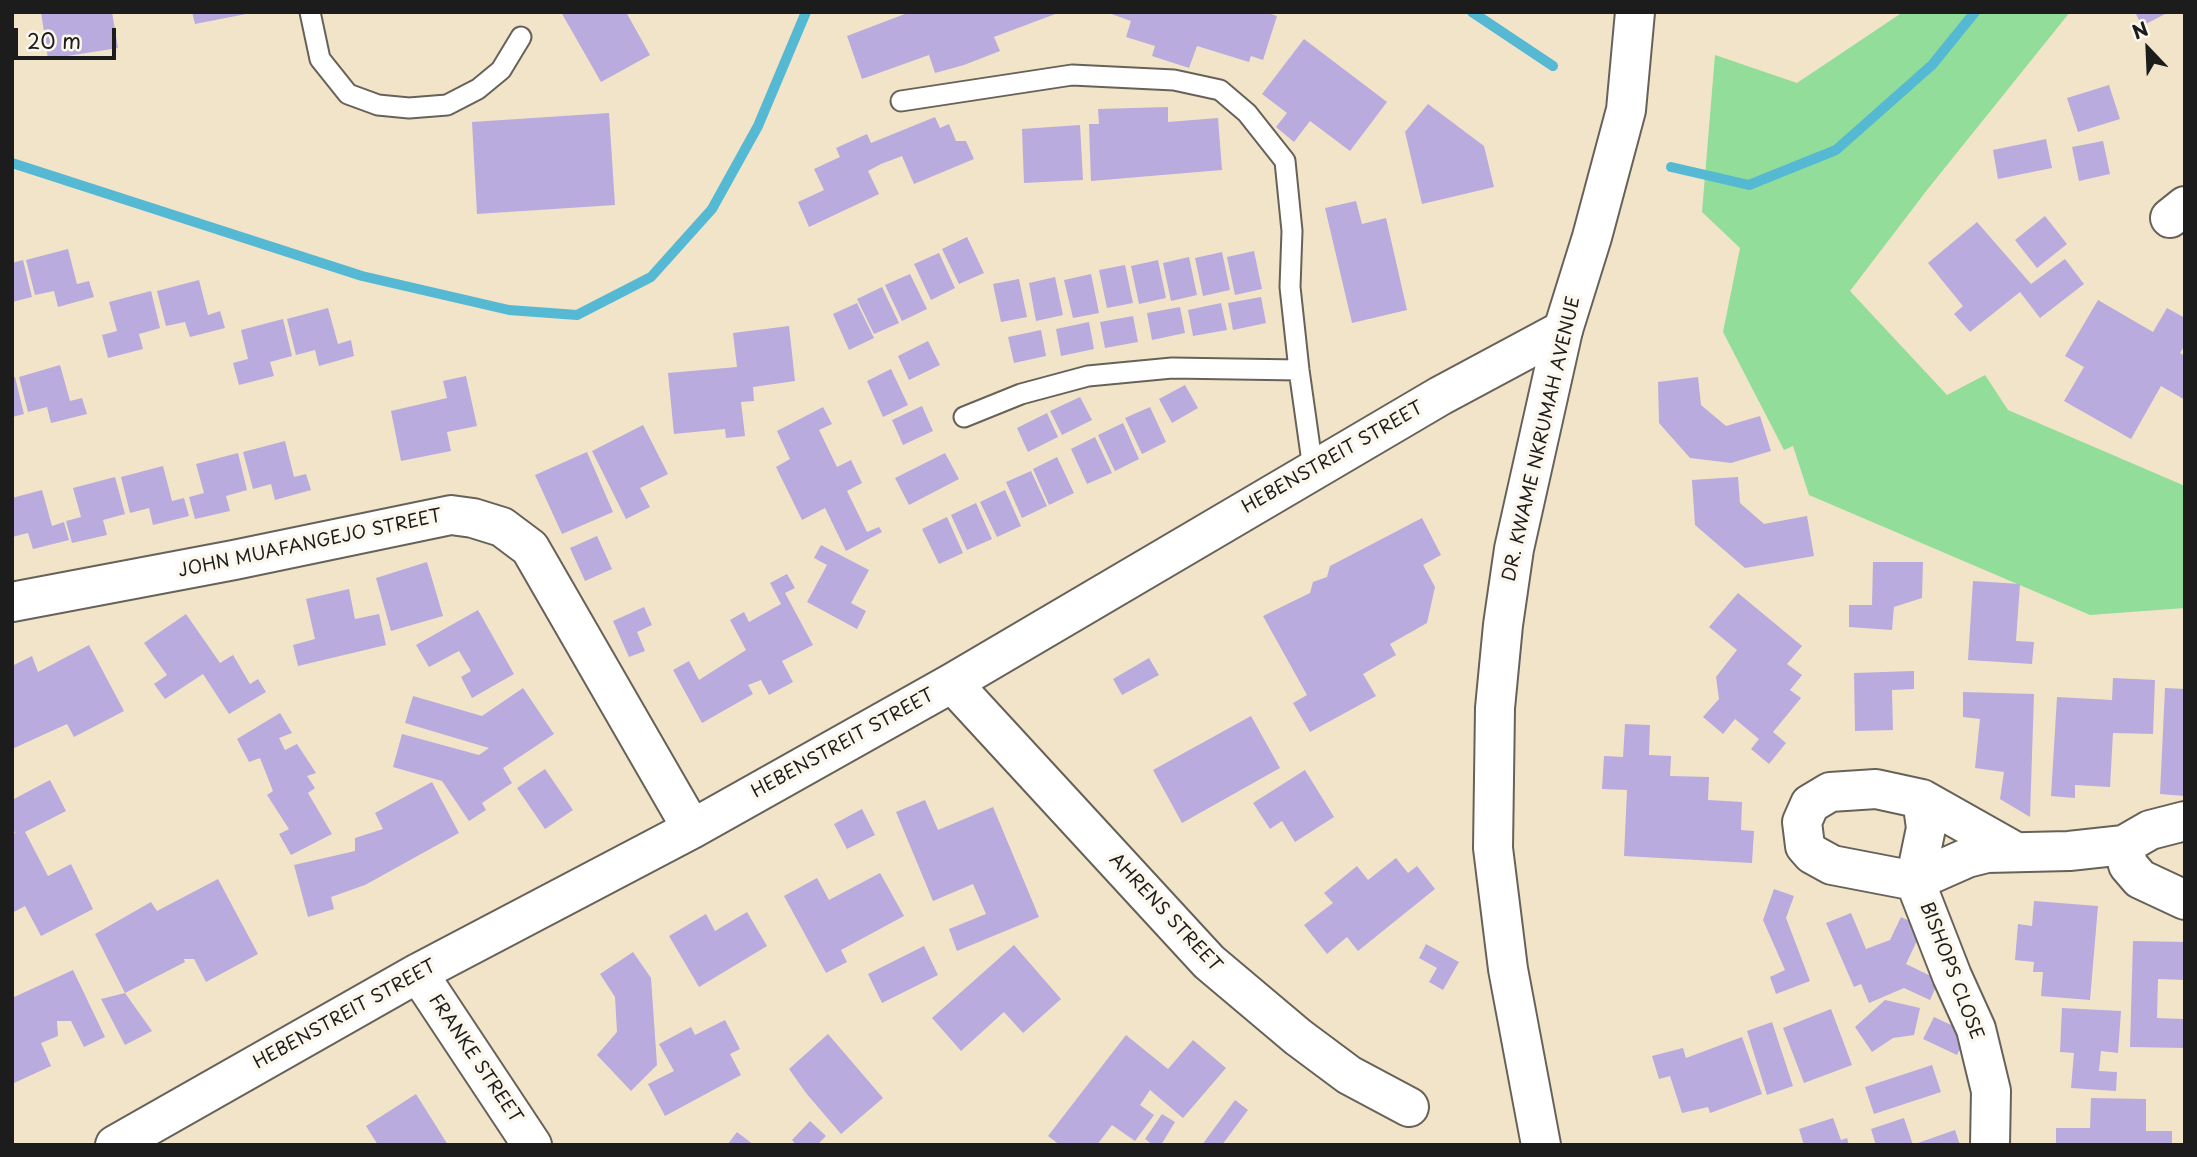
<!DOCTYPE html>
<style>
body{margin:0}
#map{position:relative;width:2197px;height:1157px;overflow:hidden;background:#f2e4c9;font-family:"Playpen Sans",sans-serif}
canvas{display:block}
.frame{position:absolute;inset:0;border:14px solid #1c1c1c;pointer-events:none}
.north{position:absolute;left:2113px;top:14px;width:70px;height:70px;-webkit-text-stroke:5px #fbf7ec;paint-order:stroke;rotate:337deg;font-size:19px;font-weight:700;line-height:28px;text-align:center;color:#1c1c1c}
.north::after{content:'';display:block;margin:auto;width:24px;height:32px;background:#1c1c1c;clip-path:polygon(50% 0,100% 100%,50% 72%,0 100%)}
.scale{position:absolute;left:14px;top:28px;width:102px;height:32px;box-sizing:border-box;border:4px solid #1c1c1c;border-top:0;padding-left:9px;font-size:21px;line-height:24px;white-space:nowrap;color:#1c1c1c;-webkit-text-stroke:5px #fbf7ec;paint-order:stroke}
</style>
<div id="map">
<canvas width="2197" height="1157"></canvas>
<div class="frame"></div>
<div class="north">N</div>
<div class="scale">20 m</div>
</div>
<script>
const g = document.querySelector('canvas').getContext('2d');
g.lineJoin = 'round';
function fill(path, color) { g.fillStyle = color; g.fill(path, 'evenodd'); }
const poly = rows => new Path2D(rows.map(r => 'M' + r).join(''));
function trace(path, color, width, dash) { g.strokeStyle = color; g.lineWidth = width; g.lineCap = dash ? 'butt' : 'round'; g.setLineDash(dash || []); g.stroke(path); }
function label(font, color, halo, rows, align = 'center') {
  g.font = font + ' "Playpen Sans",sans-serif'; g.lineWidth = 7; g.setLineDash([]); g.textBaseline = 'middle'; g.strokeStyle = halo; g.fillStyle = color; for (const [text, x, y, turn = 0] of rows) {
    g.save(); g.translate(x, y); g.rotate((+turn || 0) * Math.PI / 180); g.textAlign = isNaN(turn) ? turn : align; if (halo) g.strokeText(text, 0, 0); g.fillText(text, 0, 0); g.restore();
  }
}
fill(poly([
 [1903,12,2070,12,1927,190,1850,291,1947,395,1985,375,2008,410,2185,486,2185,608,2090,615,1809,495,1793,446,1784,450,1723,332,1740,248,1702,212,1715,55,1797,83]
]), '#91dd99');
trace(poly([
 [1472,12,1553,66],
 [12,163,362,276,509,310,577,315,651,277,712,209,758,126,806,12],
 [1671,167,1749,185,1836,150,1932,65,1975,12]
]), '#55b9d3', 10);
fill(poly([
 [41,12,112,12,118,48,48,59],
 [192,12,246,12,246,14,195,24],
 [561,12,626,12,650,55,601,82],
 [910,12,1058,12,1058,13,994,37,1000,51,964,65,935,73,929,55,862,79,847,36],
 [1106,12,1265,12,1277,16,1263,60,1251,56,1249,62,1197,46,1189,68,1152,56,1155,46,1126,37,1131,21],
 [2135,12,2169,12,2142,26],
 [1304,39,1387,102,1350,151,1310,121,1294,142,1276,127,1287,113,1262,94],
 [2109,85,2120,119,2078,132,2067,98],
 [1428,104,1484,146,1494,187,1422,204,1405,132],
 [1168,107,1168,122,1218,118,1222,170,1091,181,1089,124,1099,124,1098,109],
 [609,113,615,205,477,214,472,122],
 [935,117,940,128,949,124,956,141,966,141,974,159,914,184,902,156,881,164,868,171,879,194,809,227,798,202,824,190,814,169,840,157,836,148,867,134,871,143],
 [1080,125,1083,180,1024,183,1022,129],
 [2046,139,2052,168,1998,179,1993,150],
 [2103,141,2110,174,2079,181,2072,147],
 [1356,201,1362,224,1386,218,1407,310,1352,323,1325,208],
 [2045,216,2067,244,2037,268,2015,240],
 [1977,222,2031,284,2065,259,2084,284,2040,318,2020,292,1970,332,1954,314,1963,306,1928,263],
 [967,237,984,273,959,284,942,249],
 [68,249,77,284,89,281,94,297,58,307,54,291,35,295,26,260],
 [1254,251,1262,289,1235,295,1227,257],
 [1222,252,1230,290,1203,296,1195,258],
 [939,253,955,288,931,300,914,264],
 [1189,257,1197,295,1171,301,1163,263],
 [23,260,32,297,12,302,12,263],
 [1158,260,1166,298,1139,304,1131,266],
 [1125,265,1133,303,1107,308,1099,270],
 [910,274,927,309,902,321,885,285],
 [1091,274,1099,313,1073,318,1064,280],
 [1055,277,1063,315,1036,321,1029,283],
 [1019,279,1027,317,1001,322,993,284],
 [199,280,208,315,220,311,225,328,190,337,185,322,166,326,157,291],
 [882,287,899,323,874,334,857,299],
 [151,291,160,328,139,334,143,349,108,358,102,335,117,331,109,302],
 [1261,297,1266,323,1233,330,1228,303],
 [2098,300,2153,332,2167,308,2185,318,2185,345,2180,353,2185,356,2185,400,2161,386,2131,439,2064,401,2084,367,2065,356],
 [857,303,874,338,849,350,833,314],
 [1221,303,1227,330,1193,336,1188,310],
 [1180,307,1185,333,1152,340,1147,313],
 [328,308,338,344,351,340,354,356,319,366,315,350,296,355,287,319],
 [1133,316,1138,342,1105,348,1100,322],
 [283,319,292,356,270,362,274,376,239,385,233,363,248,359,241,330],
 [1089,322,1094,349,1061,356,1056,329],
 [789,326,795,381,753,387,754,401,741,402,745,436,726,438,725,429,674,434,668,373,737,367,733,333],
 [1041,330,1046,356,1014,363,1008,337],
 [928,341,940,365,909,380,898,356],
 [60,365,70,401,82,398,87,414,51,423,47,407,28,412,19,377],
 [891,369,908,405,883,417,867,381],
 [466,376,477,426,447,432,451,451,401,461,391,411,447,398,443,381],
 [15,377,24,414,12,417,12,378],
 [1698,377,1701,405,1726,426,1760,416,1771,451,1731,463,1690,458,1659,423,1658,382],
 [1185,385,1198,408,1172,423,1159,399],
 [1080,397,1092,420,1062,435,1050,411],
 [922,406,933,431,903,445,892,420],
 [823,407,832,424,819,430,837,467,851,460,862,483,847,491,867,532,879,527,882,532,846,551,825,508,802,520,776,467,790,459,777,431],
 [1150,407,1166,442,1142,454,1125,418],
 [1047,413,1058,437,1028,452,1017,428],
 [1123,423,1139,459,1115,471,1098,435],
 [643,425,668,474,640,488,650,507,626,519,592,451],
 [1095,437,1112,473,1087,484,1071,449],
 [285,441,294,477,306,474,311,490,275,500,271,484,253,489,243,452],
 [587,452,613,512,562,534,535,475],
 [238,453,247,490,226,496,230,511,195,519,189,497,204,493,196,464],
 [945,453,959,479,909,505,895,478],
 [1057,457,1074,493,1049,505,1033,469],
 [163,466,172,501,184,498,189,516,153,525,149,508,130,513,121,477],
 [1031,471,1047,506,1022,518,1006,482],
 [115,477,125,514,103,520,107,535,72,543,66,521,81,517,73,488],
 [1738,477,1740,503,1764,524,1807,516,1814,556,1745,568,1695,525,1692,480],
 [42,490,52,526,64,522,69,540,33,549,28,533,12,537,12,498],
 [1005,490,1021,526,997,537,980,502],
 [976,503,992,539,967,550,951,515],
 [947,517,963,553,939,564,922,529],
 [1422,518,1441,555,1423,565,1435,587,1427,623,1390,644,1396,655,1363,674,1376,696,1310,732,1293,703,1307,695,1263,616,1310,593,1313,582,1327,577,1330,566],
 [597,536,612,569,585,581,570,548],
 [821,545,869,570,851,603,866,611,857,629,807,602,827,565,814,558],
 [427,562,443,616,391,631,376,578],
 [1873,562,1923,562,1922,598,1894,607,1892,630,1849,627,1849,605,1872,605],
 [787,574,795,588,785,593,813,645,782,661,793,682,769,695,761,680,748,685,753,694,702,723,673,670,689,661,699,680,746,650,730,620,744,612,749,622,781,604,770,583],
 [1973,581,2020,584,2016,641,2034,642,2032,664,1968,660],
 [349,589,355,619,379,614,386,645,298,666,293,645,315,639,306,599],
 [1738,593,1802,646,1787,664,1802,675,1790,690,1801,698,1773,732,1786,743,1769,764,1751,749,1759,739,1735,719,1723,734,1703,717,1719,699,1716,677,1737,650,1709,627],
 [644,607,652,625,637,632,645,651,629,657,613,621],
 [478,610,514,674,472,698,461,677,471,671,459,651,429,667,416,645],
 [186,614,220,663,233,655,250,684,258,679,266,692,229,714,203,674,165,699,154,684,167,675,144,643],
 [89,645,124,711,74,737,67,724,12,749,12,666,32,656,38,672],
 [1149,658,1159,675,1122,695,1113,679],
 [1914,671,1914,689,1892,690,1893,730,1855,731,1854,673],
 [2113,678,2155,680,2153,734,2113,733,2110,787,2075,785,2075,798,2051,796,2057,697,2112,700],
 [523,688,554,734,503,768,512,783,482,803,486,810,469,821,442,781,393,767,402,734,479,755,489,748,405,723,413,696,482,716],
 [2165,688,2185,689,2185,796,2160,794],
 [1963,692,2034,694,2030,817,2000,799,2004,772,1975,768,1980,719,1963,717],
 [280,713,292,733,279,738,285,750,297,744,316,773,307,776,315,788,308,793,332,834,291,855,279,834,289,829,267,795,273,791,260,758,249,762,237,739],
 [1251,716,1280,768,1182,823,1153,770],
 [1625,724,1650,725,1649,755,1671,756,1670,776,1709,777,1708,800,1742,802,1741,830,1754,831,1752,863,1624,856,1627,790,1602,789,1604,756,1623,757],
 [545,769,573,810,545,829,517,788],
 [1305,770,1334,817,1295,842,1282,821,1270,829,1253,803],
 [50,780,66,811,25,832,48,876,71,864,93,909,41,936,25,906,12,913,12,834,15,833,12,826,12,800],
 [432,782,459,833,365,885,331,897,334,909,308,917,294,865,355,851,355,838,383,829,375,813],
 [925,800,938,830,993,807,1039,917,957,951,949,929,986,914,973,884,933,901,896,812],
 [862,809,875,835,847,849,834,824],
 [1396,858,1408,873,1417,866,1435,889,1358,951,1347,937,1327,954,1304,925,1333,903,1324,893,1357,866,1368,880],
 [880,873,904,916,841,950,847,962,826,973,784,896,817,878,829,900],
 [218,879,258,954,206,982,194,959,184,959,185,962,125,993,95,934,151,902,157,911],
 [1774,889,1794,896,1786,918,1810,981,1776,994,1770,977,1785,970,1763,920],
 [2034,901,2098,906,2090,1000,2041,996,2043,972,2033,972,2034,962,2015,960,2018,924,2032,926],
 [747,912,767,946,699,987,669,936,706,914,715,931],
 [1851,913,1866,949,1890,940,1901,917,1923,928,1906,964,1939,980,1930,1000,1904,988,1869,1003,1861,984,1854,987,1826,923],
 [2133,941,2185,942,2185,980,2158,979,2157,1018,2185,1019,2185,1048,2130,1047],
 [1426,944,1459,962,1443,990,1429,982,1437,968,1419,958],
 [1014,945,1061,999,1023,1033,1004,1012,961,1051,932,1018],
 [924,946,938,975,882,1003,868,974],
 [633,952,651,978,657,1065,631,1091,597,1055,617,1032,615,997,600,974],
 [73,970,105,1037,84,1047,71,1021,57,1021,58,1036,41,1043,51,1066,12,1084,12,998],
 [125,993,152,1031,125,1045,101,999],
 [1885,1000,1920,1008,1914,1035,1893,1038,1872,1052,1855,1027],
 [2062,1008,2121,1011,2118,1053,2101,1051,2099,1071,2117,1072,2116,1091,2071,1088,2074,1053,2060,1052],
 [1831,1009,1852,1065,1804,1083,1783,1028],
 [1934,1017,1968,1033,1957,1055,1923,1039],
 [725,1020,740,1049,730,1054,741,1075,665,1116,648,1084,674,1071,659,1044,691,1027,695,1035],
 [1772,1022,1793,1086,1767,1095,1747,1031],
 [828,1034,883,1098,841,1134,806,1093,789,1069],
 [1126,1035,1168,1069,1193,1040,1226,1068,1183,1118,1150,1090,1140,1105,1154,1115,1135,1141,1112,1125,1097,1145,1060,1145,1048,1136],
 [1742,1037,1762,1094,1710,1113,1708,1107,1682,1113,1670,1076,1659,1079,1652,1056,1683,1048,1686,1058],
 [1932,1065,1941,1092,1874,1114,1865,1087],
 [416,1094,448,1145,378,1145,366,1126],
 [2091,1098,2146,1099,2146,1131,2172,1131,2172,1145,2056,1145,2056,1128,2090,1128],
 [1235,1100,1248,1110,1222,1145,1202,1145],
 [1162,1114,1175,1122,1161,1145,1153,1145,1145,1139],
 [1833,1118,1841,1140,1847,1138,1849,1145,1804,1145,1799,1129],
 [1904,1118,1913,1145,1876,1145,1871,1129],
 [810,1121,826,1136,817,1145,796,1145,792,1140],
 [1955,1130,1960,1145,1915,1145,1915,1144],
 [737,1132,754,1145,727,1145]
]), '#b9abde');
const service = poly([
 [310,12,320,59,348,94,378,105,409,108,447,105,478,89,501,70,521,37],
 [901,101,1072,75,1174,80,1220,90,1247,113,1285,161,1292,231,1290,287,1299,370,1313,469],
 [964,417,1021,394,1088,376,1172,368,1299,370]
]);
const minor = poly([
 [2170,218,2185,206],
 [12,602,234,560,451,515,473,518,502,527,530,548,692,829],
 [952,683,1209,962,1298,1037,1349,1075,1409,1107],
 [1922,799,1926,828,1915,881,1952,976,1976,1029,1991,1091,1990,1145],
 [2124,845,2128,865,2140,879,2185,900],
 [2016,852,1922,799,1876,789,1830,792,1810,804,1802,822,1805,846,1812,854,1832,865,1915,881,1967,858,1987,853,2069,851,2124,845,2150,830,2185,821],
 [418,973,532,1145],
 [115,1145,418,973,692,829,952,683,1440,396,1563,330]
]);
const tertiary = poly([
 [1541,1145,1508,969,1493,848,1495,708,1503,625,1514,549,1563,330,1592,237,1626,110,1635,12]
]);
trace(service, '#676259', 23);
trace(minor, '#676259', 42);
trace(tertiary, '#676259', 42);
trace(service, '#fff', 19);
trace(minor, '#fff', 38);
trace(tertiary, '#fff', 38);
label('18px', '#1c1c1c', '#fbf7ec', [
 ["DR. KWAME NKRUMAH AVENUE",1542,439,-77],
 ["HEBENSTREIT STREET",1333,458,-30],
 ["JOHN MUAFANGEJO STREET",310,544,-12],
 ["HEBENSTREIT STREET",843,744,-29],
 ["AHRENS STREET",1165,913,47],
 ["BISHOPS CLOSE",1951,971,69],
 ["HEBENSTREIT STREET",345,1015,-29],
 ["FRANKE STREET",475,1059,56]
]);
</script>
